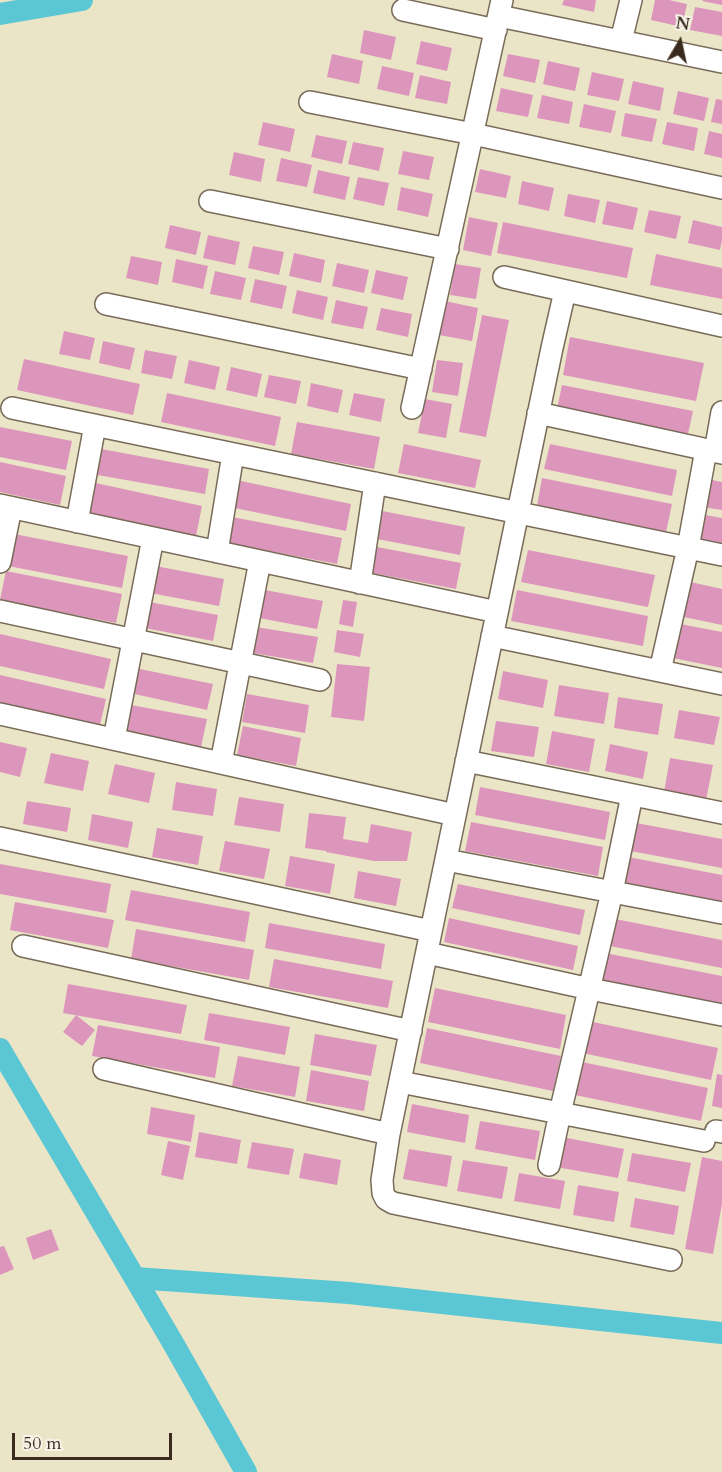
<!DOCTYPE html>
<style>
body{margin:0}
#map{position:relative;width:722px;height:1472px;overflow:hidden;background:#ebe5c7;font-family:Cardo,serif}
canvas{display:block}
.north{position:absolute;left:650px;top:12px;width:60px;height:60px;-webkit-text-stroke:4px #f7f3e8;paint-order:stroke;rotate:9deg;font-size:16px;font-weight:700;line-height:24px;text-align:center;color:#3b2a1e}
.north::after{content:'';display:block;margin:auto;width:21px;height:27px;background:#3b2a1e;clip-path:polygon(50% 0,100% 100%,50% 72%,0 100%)}
.scale{position:absolute;left:12px;top:1433px;width:160px;height:27px;box-sizing:border-box;border:3px solid #3b2a1e;border-top:0;padding-left:8px;font-size:18px;line-height:21px;white-space:nowrap;color:#3b2a1e;-webkit-text-stroke:4px #f7f3e8;paint-order:stroke}
</style>
<div id="map">
<canvas width="722" height="1472"></canvas>
<div class="north">N</div>
<div class="scale">50 m</div>
</div>
<script>
const g = document.querySelector('canvas').getContext('2d');
g.lineJoin = 'round';
const poly = rows => new Path2D(rows.map(r => 'M' + r).join(''));
function trace(path, color, width, dash) { g.strokeStyle = color; g.lineWidth = width; g.lineCap = dash ? 'butt' : 'round'; g.setLineDash(dash || []); g.stroke(path); }
function fill(path, color) { g.fillStyle = color; g.fill(path, 'evenodd'); }
trace(poly([
 [0,14,82,0],
 [0,1049,173,1343,246,1472],
 [135,1278,349,1293,722,1333]
]), '#5bc7d4', 22);
fill(poly([
 [564,0,596,0,594,12,562,5],
 [655,0,669,0,687,4,682,27,651,20],
 [703,0,722,0,722,5,702,1],
 [695,7,722,12,722,36,690,30],
 [364,30,396,37,391,60,360,53],
 [421,41,452,48,447,71,416,64],
 [332,54,363,61,359,84,327,77],
 [508,54,540,60,535,83,503,76],
 [548,61,580,68,575,91,543,84],
 [382,66,414,73,409,96,377,89],
 [592,72,624,79,619,101,587,95],
 [420,75,451,82,447,104,415,98],
 [633,81,664,88,660,111,628,104],
 [501,88,533,95,528,117,496,111],
 [678,91,709,98,704,121,673,114],
 [542,95,573,102,569,124,537,118],
 [716,99,722,100,722,124,711,122],
 [584,104,616,111,611,133,579,127],
 [625,113,657,119,652,142,621,136],
 [263,122,295,129,290,152,258,145],
 [667,122,698,128,694,151,662,144],
 [709,131,722,134,722,158,704,154],
 [316,135,347,141,342,164,311,157],
 [353,142,384,148,379,171,348,164],
 [403,151,434,157,429,180,398,174],
 [234,152,265,159,261,182,229,175],
 [281,158,312,165,307,187,276,181],
 [480,169,511,176,506,198,475,192],
 [318,170,350,177,345,200,313,193],
 [358,177,389,183,384,206,353,199],
 [522,181,554,188,549,211,518,204],
 [401,187,433,194,428,217,397,210],
 [568,194,600,200,595,223,564,216],
 [607,201,638,208,633,230,602,224],
 [649,210,681,216,676,239,644,232],
 [469,217,498,223,491,256,463,250],
 [693,220,722,227,722,240,720,250,688,243],
 [503,222,633,248,627,278,497,253],
 [170,225,201,232,196,255,165,248],
 [208,235,240,242,235,265,203,258],
 [253,246,284,252,279,275,248,268],
 [294,253,325,260,321,283,289,276],
 [656,254,722,268,722,299,650,285],
 [131,256,162,262,158,285,126,278],
 [176,259,208,266,203,289,172,282],
 [337,263,369,270,364,293,332,286],
 [455,264,481,268,476,299,450,295],
 [376,270,408,277,403,300,371,293],
 [215,271,246,278,241,300,210,294],
 [255,279,287,286,282,309,250,302],
 [297,290,328,297,323,320,292,313],
 [336,300,368,307,363,329,331,323],
 [445,301,478,308,472,341,439,335],
 [381,308,412,314,408,337,376,330],
 [482,315,509,320,486,437,459,432],
 [64,331,95,338,90,360,59,354],
 [570,337,704,363,696,401,563,375],
 [103,341,135,348,130,370,99,363],
 [145,350,177,356,172,379,141,373],
 [24,359,140,384,133,415,17,390],
 [189,360,220,367,215,390,184,383],
 [437,360,463,363,458,396,432,392],
 [231,367,262,374,257,397,226,390],
 [269,375,301,381,296,404,264,397],
 [311,383,343,390,338,413,307,406],
 [562,385,693,411,688,434,557,409],
 [167,393,281,417,275,446,161,422],
 [354,393,385,399,381,422,349,415],
 [425,399,452,404,446,438,418,433],
 [297,422,380,437,374,469,291,454],
 [0,427,72,441,66,470,0,457],
 [404,444,481,460,475,488,398,473],
 [550,444,677,470,672,496,544,469],
 [96,448,209,469,205,494,92,474],
 [0,462,66,476,60,505,0,492],
 [542,478,672,504,666,532,537,506],
 [707,479,722,482,722,510,702,507],
 [236,480,351,504,346,531,230,507],
 [91,482,202,506,196,536,84,512],
 [377,510,465,527,460,555,372,538],
 [700,514,722,518,722,547,695,542],
 [227,516,342,538,337,564,222,542],
 [14,534,128,556,122,588,8,566],
 [372,546,461,563,456,589,367,572],
 [528,550,655,575,648,607,521,582],
 [150,565,224,579,219,606,145,592],
 [6,571,122,594,116,623,0,600],
 [686,581,722,589,722,625,679,616],
 [265,590,323,601,317,629,259,618],
 [517,590,648,616,643,646,511,621],
 [343,600,357,602,353,627,339,624],
 [144,601,218,615,213,641,139,627],
 [675,623,722,632,722,668,668,657],
 [256,627,318,637,313,663,252,653],
 [337,630,364,634,360,657,334,652],
 [0,634,111,659,104,689,0,666],
 [337,664,370,667,364,721,331,717],
 [135,668,213,684,207,710,130,693],
 [503,671,548,680,543,708,498,699],
 [0,675,106,699,100,725,0,704],
 [559,685,609,693,604,724,554,716],
 [247,694,309,705,305,733,242,722],
 [618,697,663,704,658,735,614,728],
 [131,705,207,719,201,747,125,733],
 [679,710,720,717,714,745,674,738],
 [496,721,539,727,534,757,491,751],
 [243,726,301,738,296,766,237,755],
 [552,731,595,739,589,772,546,764],
 [0,742,27,748,20,777,0,772],
 [610,744,648,752,643,779,605,771],
 [51,753,89,761,83,791,44,783],
 [670,758,713,765,706,800,664,792],
 [115,764,155,773,149,803,108,794],
 [176,782,217,789,213,816,172,810],
 [480,787,610,812,605,840,475,815],
 [239,797,284,804,280,832,234,825],
 [27,801,71,808,67,832,23,824],
 [309,813,346,817,343,839,368,843,371,824,412,832,407,861,374,861,326,852,326,851,305,848],
 [92,814,133,822,128,848,88,840],
 [471,822,603,847,598,876,465,851],
 [631,822,722,839,722,868,625,850],
 [157,828,203,836,198,865,152,857],
 [225,841,270,849,264,879,219,871],
 [290,856,335,864,330,894,285,886],
 [623,856,722,875,722,903,617,882],
 [0,864,111,884,106,913,0,894],
 [358,871,401,879,396,906,354,898],
 [458,884,585,910,580,935,452,908],
 [131,890,250,912,245,942,125,920],
 [15,902,114,920,108,948,10,930],
 [449,918,578,946,573,970,444,942],
 [610,918,722,940,722,968,605,945],
 [269,923,385,944,381,969,265,948],
 [136,929,254,950,249,980,131,959],
 [605,953,722,976,722,1005,600,980],
 [274,959,393,981,388,1008,269,987],
 [68,984,187,1005,181,1034,63,1013],
 [435,988,566,1015,560,1049,428,1022],
 [209,1013,290,1027,285,1055,204,1040],
 [76,1015,95,1030,82,1046,63,1032],
 [588,1021,718,1048,711,1080,582,1053],
 [98,1025,220,1047,215,1078,92,1056],
 [427,1028,561,1056,553,1091,420,1063],
 [315,1034,377,1045,371,1076,310,1065],
 [238,1056,300,1067,295,1097,232,1086],
 [577,1061,708,1088,701,1121,570,1094],
 [311,1070,369,1081,364,1111,306,1101],
 [717,1074,722,1075,722,1108,712,1106],
 [412,1104,469,1115,465,1143,407,1132],
 [151,1107,195,1115,191,1142,147,1134],
 [480,1121,540,1131,535,1160,475,1149],
 [199,1132,241,1140,237,1164,195,1157],
 [562,1137,624,1149,618,1178,556,1167],
 [168,1141,190,1146,183,1180,161,1175],
 [252,1142,294,1149,289,1175,247,1168],
 [409,1149,452,1156,447,1187,403,1179],
 [304,1153,341,1160,337,1185,299,1178],
 [632,1153,691,1163,685,1192,627,1181],
 [702,1157,722,1161,722,1204,713,1254,685,1249],
 [463,1160,508,1167,502,1199,457,1191],
 [519,1173,565,1181,560,1209,514,1201],
 [578,1185,619,1192,614,1222,573,1215],
 [635,1198,679,1206,674,1235,630,1227],
 [51,1229,59,1250,33,1260,26,1238],
 [4,1246,14,1269,0,1275,0,1247]
]), '#dd96bb');
const minor = poly([
 [403,10,496,30],
 [499,16,722,62],
 [621,41,631,0],
 [310,102,473,134,722,188],
 [210,201,448,249],
 [504,277,722,326],
 [565,291,552,348,389,1134,382,1180,383,1193,386,1199,393,1203,671,1260],
 [106,304,421,369],
 [12,408,722,555],
 [412,408,502,0],
 [538,413,722,453],
 [715,452,722,412],
 [0,505,497,612],
 [77,522,95,425],
 [217,552,233,454],
 [0,562,11,508],
 [360,583,375,483],
 [0,611,320,680],
 [492,636,722,684],
 [660,671,688,548,706,450],
 [0,714,455,815],
 [114,739,153,538],
 [466,761,722,813],
 [221,763,260,561],
 [0,838,431,931],
 [446,860,722,913],
 [23,946,411,1031],
 [427,953,590,989,722,1015],
 [104,1069,389,1134],
 [400,1082,704,1141],
 [716,1131,722,1132],
 [549,1165,560,1113,612,892,632,795]
]);
trace(minor, '#796b59', 24);
trace(minor, '#fff', 21);
</script>
